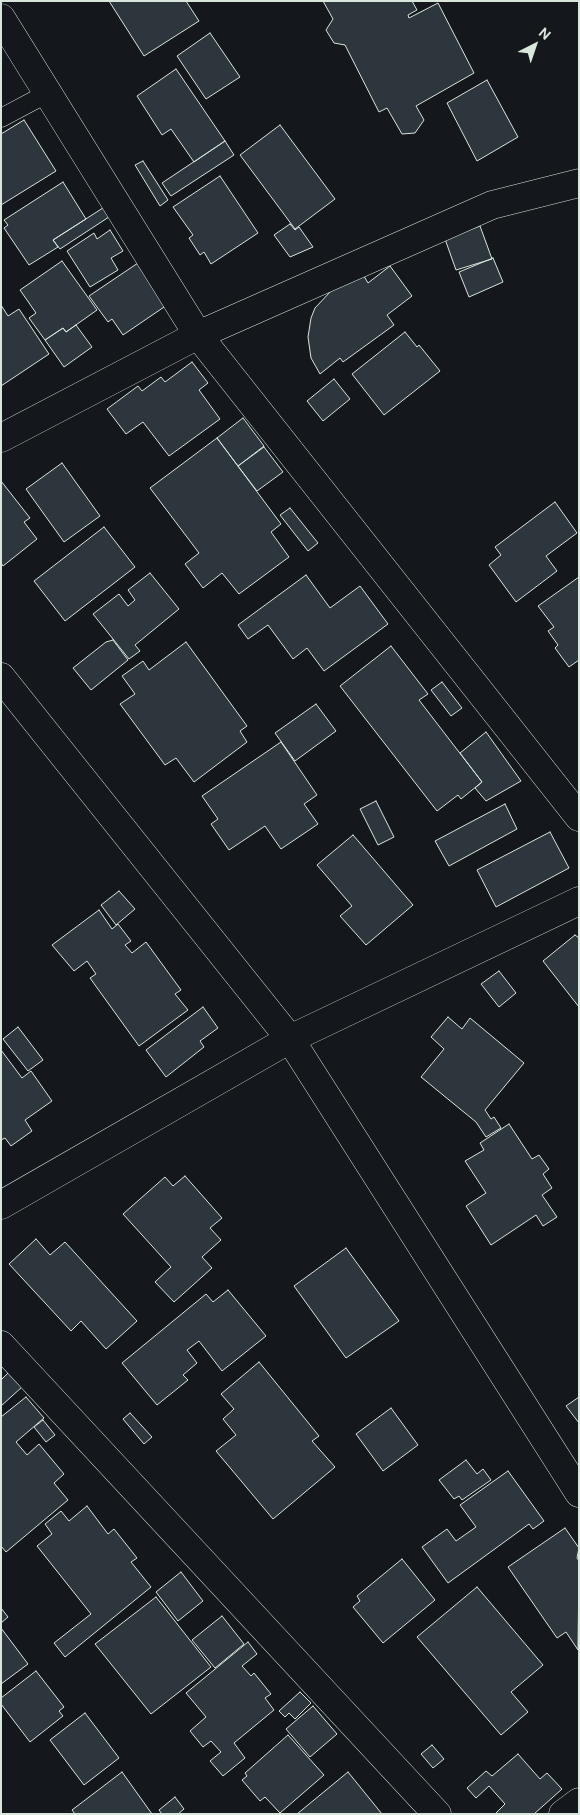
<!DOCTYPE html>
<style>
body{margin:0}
#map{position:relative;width:580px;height:1815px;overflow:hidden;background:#14181c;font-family:"DM Sans",sans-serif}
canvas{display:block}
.frame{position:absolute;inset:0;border:2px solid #d8e6dc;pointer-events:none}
.north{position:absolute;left:510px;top:20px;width:50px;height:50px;-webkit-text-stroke:4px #14181c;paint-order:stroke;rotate:41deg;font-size:14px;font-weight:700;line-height:20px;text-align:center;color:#d8e6dc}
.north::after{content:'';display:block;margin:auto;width:18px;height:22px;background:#d8e6dc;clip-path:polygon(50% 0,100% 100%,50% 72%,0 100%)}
</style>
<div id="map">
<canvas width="580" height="1815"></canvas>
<div class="frame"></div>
<div class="north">N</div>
</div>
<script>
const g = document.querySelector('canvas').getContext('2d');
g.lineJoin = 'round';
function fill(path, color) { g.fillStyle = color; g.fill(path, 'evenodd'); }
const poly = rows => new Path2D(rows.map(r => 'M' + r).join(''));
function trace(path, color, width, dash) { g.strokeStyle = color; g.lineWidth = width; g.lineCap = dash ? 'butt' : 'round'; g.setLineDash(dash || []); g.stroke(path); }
const building = poly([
 [109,1,186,1,199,21,144,56,109,1],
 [323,1,412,1,417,10,408,15,409,18,438,3,474,73,416,106,424,120,415,133,402,134,387,108,379,112,345,45,334,43,326,30,333,19,323,1],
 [210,33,240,77,206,99,177,56,210,33],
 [176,69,225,141,194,162,171,129,162,135,137,96,176,69],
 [487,80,518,137,477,161,447,103,487,80],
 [24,120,56,171,1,205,1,134,24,120],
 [280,125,335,199,295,229,240,155,280,125],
 [225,141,234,155,171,196,162,183,225,141],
 [143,161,168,200,160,206,135,165,143,161],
 [220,176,258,233,211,264,204,252,200,255,189,238,193,235,173,207,220,176],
 [63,182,86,219,53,240,58,247,29,265,4,228,8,225,4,220,63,182],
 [106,206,112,215,60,249,53,240,106,206],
 [290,224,295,230,299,227,313,247,290,257,274,235,290,224],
 [480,226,492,259,456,270,445,239,480,226],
 [110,230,123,251,111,258,118,270,90,287,67,251,94,233,97,239,110,230],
 [493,258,503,282,469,297,459,272,493,258],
 [62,261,97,310,66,332,63,328,45,340,29,318,36,313,20,290,62,261],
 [138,263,167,305,123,335,112,319,108,322,89,296,138,263],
 [390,266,412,296,387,315,394,325,343,362,340,358,320,374,311,358,308,337,311,318,315,308,331,291,364,276,368,283,390,266],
 [1,305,8,316,19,309,49,354,1,386,1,305],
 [76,325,92,347,64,367,45,340,63,328,66,332,76,325],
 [405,332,417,347,419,345,440,371,384,415,352,374,405,332],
 [192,362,208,383,199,390,220,419,169,456,143,422,126,434,107,409,138,386,142,391,161,377,165,382,192,362],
 [334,379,350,399,323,421,307,401,334,379],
 [243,418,264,446,238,466,217,438,243,418],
 [217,438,281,524,271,532,289,557,239,594,222,573,203,588,185,564,199,553,150,488,217,438],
 [264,447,283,472,257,491,238,466,264,447],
 [62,463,100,516,64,542,26,489,62,463],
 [1,481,30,518,24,522,37,539,3,566,1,563,1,481],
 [555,502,577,533,546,556,557,571,516,602,489,565,501,555,495,547,555,502],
 [290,508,318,543,308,551,280,515,290,508],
 [104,527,135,567,65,621,34,581,104,527],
 [150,573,179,609,135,645,140,651,129,659,93,614,119,594,128,606,135,600,128,590,150,573],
 [306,575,330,608,360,586,388,624,324,671,307,648,293,659,268,625,248,639,238,625,306,575],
 [579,577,579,660,569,667,555,648,558,645,548,631,554,627,538,606,579,577],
 [113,640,128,660,91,690,73,668,106,642,113,640],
 [186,642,247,726,240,731,247,742,194,782,176,758,165,765,120,704,135,694,122,676,143,661,149,670,186,642],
 [391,646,428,694,419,700,482,782,461,799,458,795,437,811,340,686,391,646],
 [442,682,462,708,451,716,431,690,442,682],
 [316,704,336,731,295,761,275,733,316,704],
 [486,732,521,781,486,801,475,788,482,782,460,753,486,732],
 [281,742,317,795,304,804,318,824,281,849,265,826,229,850,211,824,218,819,202,796,281,742],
 [376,801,394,837,378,845,360,809,376,801],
 [505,804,517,829,449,866,435,841,505,804],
 [550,832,569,868,496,907,477,870,550,832],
 [353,835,413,905,366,945,340,916,352,906,317,865,353,835],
 [119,891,135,909,116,925,101,905,119,891],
 [99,910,112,929,118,924,131,941,125,945,132,953,146,942,181,990,175,994,188,1010,139,1046,90,978,96,974,87,961,74,971,52,945,99,910],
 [575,935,579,938,579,1007,543,961,575,935],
 [499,971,516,993,499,1007,481,984,499,971],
 [203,1007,218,1028,200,1041,204,1047,166,1077,146,1050,203,1007],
 [448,1017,462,1029,470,1018,524,1063,485,1110,491,1119,494,1117,501,1128,486,1137,476,1122,421,1077,444,1049,431,1037,448,1017],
 [18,1027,43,1060,28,1071,3,1039,18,1027],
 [1,1050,22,1078,31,1071,52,1101,25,1120,32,1131,11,1146,5,1138,1,1140,1,1050],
 [509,1124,532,1159,539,1155,549,1169,543,1174,552,1188,542,1195,557,1217,543,1226,536,1215,491,1245,466,1206,486,1193,465,1161,484,1150,480,1143,509,1124],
 [185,1176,222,1218,210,1228,221,1240,202,1257,212,1268,174,1302,155,1282,171,1267,123,1214,165,1177,173,1186,185,1176],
 [36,1239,50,1255,65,1242,137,1321,106,1349,81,1321,71,1331,9,1264,36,1239],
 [346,1248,399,1321,346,1358,294,1286,346,1248],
 [228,1290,266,1336,222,1371,199,1341,187,1350,197,1363,183,1375,188,1380,157,1405,122,1363,206,1294,213,1302,228,1290],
 [259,1362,319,1436,312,1441,335,1467,273,1519,216,1451,236,1435,223,1419,234,1409,221,1394,259,1362],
 [9,1372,22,1387,1,1406,1,1380,9,1372],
 [26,1397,44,1418,16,1442,27,1455,39,1444,64,1474,54,1483,68,1500,6,1552,1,1546,1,1417,26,1397],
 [579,1397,579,1423,566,1406,579,1397],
 [391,1408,418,1445,383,1471,356,1434,391,1408],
 [130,1413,152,1437,144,1444,123,1419,130,1413],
 [43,1420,55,1435,46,1442,34,1427,43,1420],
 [466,1460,477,1474,483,1469,491,1480,462,1500,459,1496,454,1499,439,1480,466,1460],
 [508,1471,544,1521,533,1529,529,1524,448,1583,422,1547,447,1529,456,1541,476,1527,460,1505,508,1471],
 [87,1506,108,1534,114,1529,137,1558,131,1562,151,1587,65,1657,54,1643,91,1614,37,1546,52,1534,45,1524,61,1511,69,1521,87,1506],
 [565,1528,579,1548,577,1558,579,1561,578,1650,566,1632,557,1638,508,1567,565,1528],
 [402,1559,435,1600,383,1643,353,1607,360,1601,357,1596,402,1559],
 [181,1572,203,1601,178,1621,156,1592,181,1572],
 [477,1587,543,1665,511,1692,528,1712,501,1735,417,1637,477,1587],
 [156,1597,211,1667,151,1714,95,1644,156,1597],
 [1,1608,8,1617,1,1623,1,1608],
 [222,1616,244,1644,215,1668,192,1640,222,1616],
 [1,1628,28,1664,1,1684,1,1628],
 [248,1642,257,1654,242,1666,251,1676,254,1673,271,1694,265,1698,274,1710,234,1743,245,1758,223,1776,210,1761,221,1752,211,1741,203,1747,190,1731,206,1717,186,1693,248,1642],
 [36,1671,64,1707,59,1711,63,1716,30,1742,1,1704,1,1698,36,1671],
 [300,1692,311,1703,295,1719,289,1713,285,1717,279,1711,300,1692],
 [313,1706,337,1734,310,1757,286,1729,313,1706],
 [85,1713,119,1758,84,1785,50,1740,85,1713],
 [288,1735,324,1775,280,1813,265,1797,260,1801,242,1780,247,1776,245,1773,288,1735],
 [432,1745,444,1759,433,1768,421,1754,432,1745],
 [518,1754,540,1779,547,1773,562,1789,534,1814,495,1814,505,1804,489,1786,476,1798,467,1788,486,1771,492,1776,518,1754],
 [122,1772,152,1814,75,1814,72,1810,122,1772],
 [348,1772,382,1814,297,1814,348,1772],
 [175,1797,184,1809,178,1814,162,1814,159,1810,175,1797]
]);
fill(building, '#2c363c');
trace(building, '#d8e6dc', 1);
const service = poly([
 [1,118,48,93]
]);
const minor = poly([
 [1,18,198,335,579,817],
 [1,438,198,335,492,205,579,183],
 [1,677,290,1039,579,1493],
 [1,1205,290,1039,579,901],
 [1,1345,437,1814],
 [563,1814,579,1802]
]);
trace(service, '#d8e6dc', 19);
trace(minor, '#d8e6dc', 29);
trace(service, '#14181c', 18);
trace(minor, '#14181c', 28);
</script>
